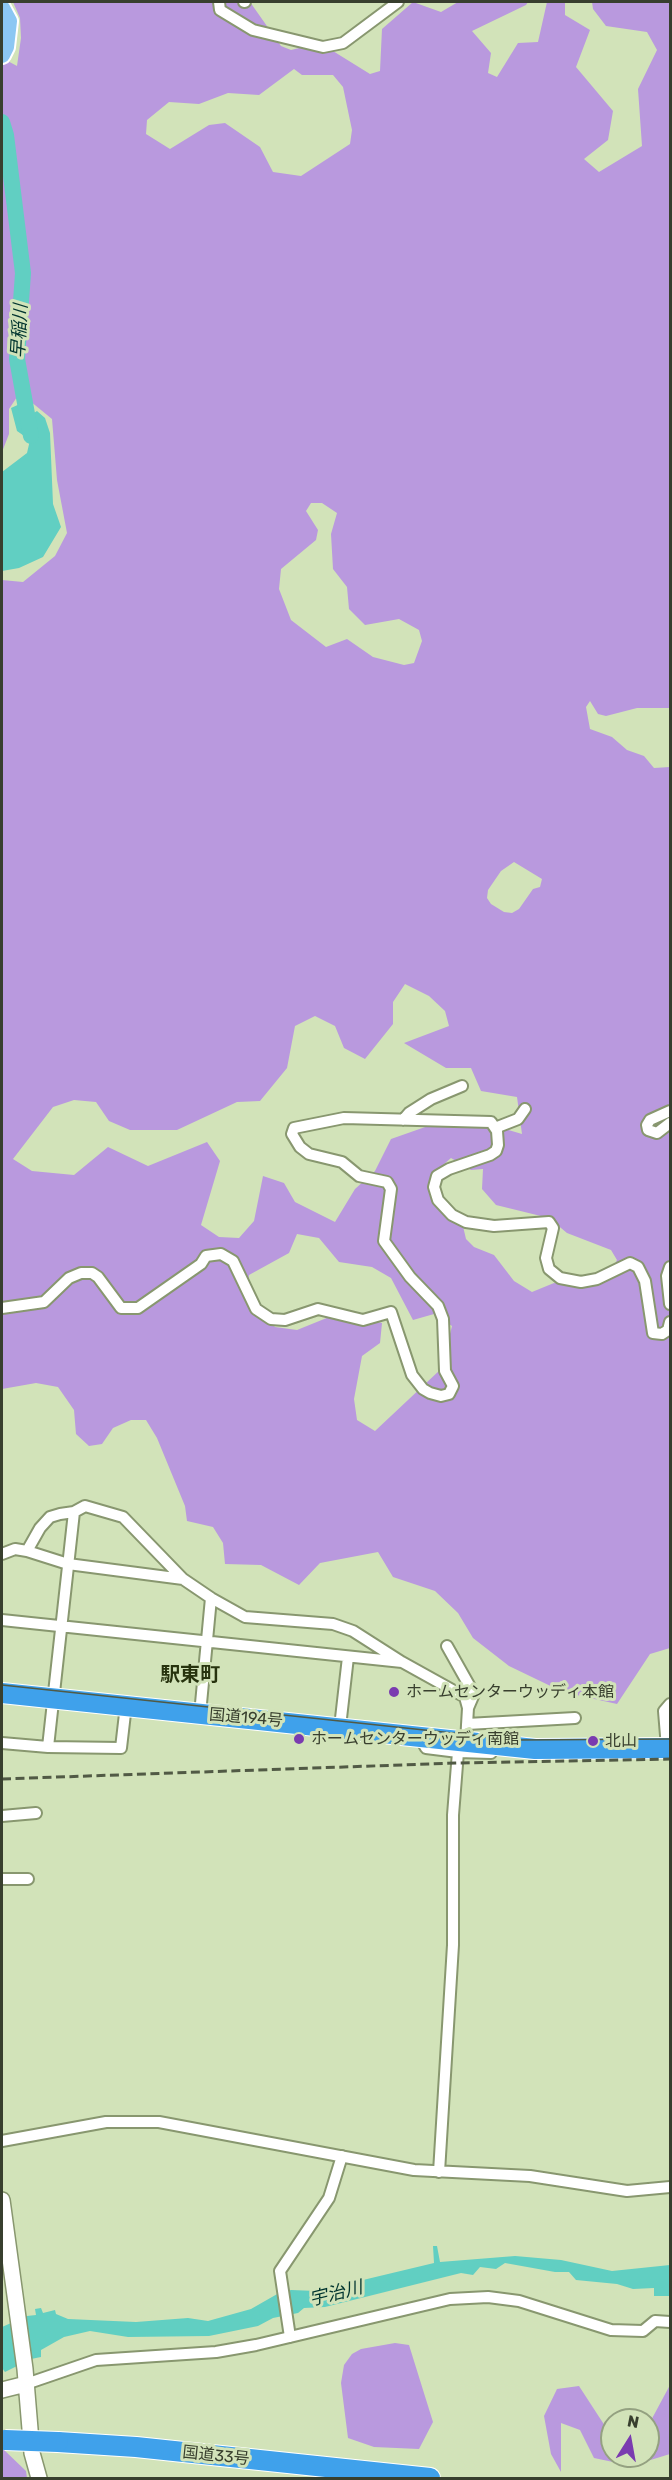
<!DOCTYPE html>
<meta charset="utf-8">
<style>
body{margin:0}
#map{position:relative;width:672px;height:2480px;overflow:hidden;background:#d2e3b9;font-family:Rubik,sans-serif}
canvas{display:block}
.frame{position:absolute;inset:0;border:3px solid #383f2e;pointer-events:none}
.north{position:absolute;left:600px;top:2408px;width:60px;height:60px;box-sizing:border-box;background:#d2e3b9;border:2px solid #94a181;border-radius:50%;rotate:11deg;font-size:16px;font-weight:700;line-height:24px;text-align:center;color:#383f2e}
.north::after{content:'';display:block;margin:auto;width:21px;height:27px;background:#7a3bb0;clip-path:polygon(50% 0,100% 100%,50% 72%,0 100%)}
</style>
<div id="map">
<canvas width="672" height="2480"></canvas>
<div class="frame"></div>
<div class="north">N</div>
</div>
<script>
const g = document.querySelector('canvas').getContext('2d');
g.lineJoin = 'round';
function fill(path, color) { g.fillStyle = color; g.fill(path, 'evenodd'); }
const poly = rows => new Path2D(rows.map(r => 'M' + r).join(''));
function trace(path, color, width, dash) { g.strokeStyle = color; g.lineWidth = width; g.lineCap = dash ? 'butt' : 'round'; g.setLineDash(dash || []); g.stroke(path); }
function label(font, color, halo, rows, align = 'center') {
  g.font = font + ' Rubik,"Noto Sans JP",sans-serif'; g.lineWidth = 6; g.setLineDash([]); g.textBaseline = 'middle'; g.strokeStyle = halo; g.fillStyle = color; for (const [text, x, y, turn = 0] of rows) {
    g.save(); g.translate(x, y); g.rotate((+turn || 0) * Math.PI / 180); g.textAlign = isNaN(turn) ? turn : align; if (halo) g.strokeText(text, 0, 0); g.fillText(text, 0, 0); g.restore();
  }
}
fill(poly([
 [13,2,250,2,281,46,291,50,320,43,370,74,380,71,382,29,413,2,441,12,458,2,528,2,526,5,472,31,491,53,488,73,497,77,518,43,538,42,547,2,565,2,565,15,590,30,576,67,613,111,608,140,584,159,599,172,642,146,638,89,657,50,647,32,606,26,593,9,592,2,670,2,670,708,637,708,606,716,598,714,590,701,586,707,590,729,612,737,627,750,644,756,654,768,670,767,670,1104,667,1109,670,1115,670,1648,650,1654,617,1704,563,1692,509,1666,473,1638,458,1613,435,1591,393,1577,378,1552,320,1563,299,1585,261,1565,225,1564,223,1543,213,1527,187,1521,185,1506,157,1438,146,1420,131,1420,113,1428,102,1444,89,1446,76,1434,74,1410,58,1387,36,1383,2,1389,2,580,23,582,55,556,67,533,57,480,52,419,30,401,17,397,9,409,9,434,2,452,2,58,17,66,21,38,20,18],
 [294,69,302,75,333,75,343,87,352,130,350,144,301,176,273,172,260,147,225,123,209,125,170,149,146,134,147,120,169,102,199,104,228,93,259,95],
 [311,503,322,503,337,513,331,534,333,569,347,587,349,609,365,625,399,619,419,630,422,641,414,663,404,665,373,657,347,639,326,647,291,620,279,589,281,569,316,540,318,530,306,511],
 [514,862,542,879,540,887,533,889,519,909,512,913,504,912,491,904,487,898,488,890,501,871],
 [405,984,429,996,445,1011,449,1026,404,1043,446,1068,471,1068,481,1091,517,1097,522,1134,478,1121,448,1119,391,1139,375,1171,355,1189,335,1222,295,1202,284,1183,263,1176,254,1221,239,1238,219,1237,201,1225,220,1161,207,1142,148,1166,108,1147,74,1175,32,1171,13,1159,53,1107,74,1100,96,1102,109,1121,130,1130,177,1130,237,1102,260,1101,287,1068,295,1026,315,1016,335,1026,344,1048,365,1059,393,1024,393,1002],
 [451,1158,471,1170,483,1169,482,1189,496,1205,549,1218,567,1233,611,1250,617,1260,607,1280,586,1287,554,1283,532,1292,514,1281,494,1255,474,1247,466,1239,461,1218,440,1194,435,1172],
 [297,1234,319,1238,339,1262,372,1267,391,1278,413,1320,434,1314,452,1326,441,1369,375,1431,357,1420,354,1399,362,1356,380,1343,382,1323,339,1313,297,1330,275,1327,247,1295,249,1275,289,1253],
 [395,2343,409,2345,433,2422,419,2449,374,2447,348,2438,341,2383,344,2365,352,2354,361,2349],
 [670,2385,670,2454,644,2462,613,2462,594,2458,580,2430,561,2423,561,2472,551,2454,544,2416,557,2389,579,2386,605,2426,612,2430,612,2456,648,2456,648,2426],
 [2,2448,26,2471,27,2478,2,2478]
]), '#b999de');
fill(poly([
 [22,403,29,416,37,411,45,418,50,433,53,504,61,527,43,557,19,568,2,571,2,472,27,453,30,440,17,431,11,408],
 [433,2246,437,2246,440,2262,515,2256,561,2260,612,2271,670,2265,670,2296,654,2296,654,2288,633,2289,617,2284,576,2280,569,2272,555,2272,505,2263,496,2269,480,2267,473,2275,461,2273,325,2307,304,2308,298,2313,273,2318,258,2326,209,2336,128,2337,90,2331,64,2337,41,2350,41,2357,31,2359,5,2372,2,2368,2,2327,27,2316,36,2315,35,2309,41,2308,43,2313,55,2310,56,2314,68,2319,136,2322,188,2318,208,2321,251,2309,279,2293,291,2290,317,2291,434,2263]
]), '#61cfc2');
trace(poly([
 [2,122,6,135,23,273,17,359,31,436]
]), '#61cfc2', 16);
const street = poly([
 [219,2,220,10,253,30,323,47,343,43,398,2],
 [244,2,245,2],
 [670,1111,650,1120,647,1125,648,1130,657,1133,670,1123],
 [403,1120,409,1113,431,1099,462,1086],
 [495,1128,518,1119,525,1109],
 [670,1267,667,1276,670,1304],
 [2,1308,44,1302,69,1278,81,1273,92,1273,98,1277,121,1308,138,1308,201,1264,206,1256,221,1254,233,1261,256,1309,271,1319,285,1320,318,1309,363,1320,391,1312,412,1375,423,1389,430,1393,441,1396,449,1394,453,1386,445,1371,443,1319,438,1306,410,1277,384,1241,391,1189,387,1182,359,1176,342,1162,309,1154,300,1147,292,1134,294,1128,344,1118,491,1122,497,1131,498,1145,496,1151,490,1155,449,1169,437,1176,434,1187,438,1200,452,1215,466,1222,494,1226,549,1222,553,1228,546,1258,549,1269,560,1278,581,1282,597,1279,630,1263,638,1267,645,1281,653,1333,662,1334,668,1330,670,1322],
 [27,1551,68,1564,183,1579],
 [2,1554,15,1549,27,1551,40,1528,50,1517,60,1514,74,1512,85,1506,123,1517,183,1579,211,1598,200,1714],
 [211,1598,245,1617,333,1624,353,1631,400,1661],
 [2,1620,402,1662,465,1697,468,1708,466,1742],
 [447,1646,474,1694,468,1708],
 [467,1724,575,1718],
 [340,1727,348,1657],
 [419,1736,426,1748,458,1752],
 [2,1743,48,1747,121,1748,126,1705],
 [48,1747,74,1512],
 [667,1748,664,1711,670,1704],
 [2,1816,36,1813],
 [2,1879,28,1879],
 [2,2141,106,2122,159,2122,414,2170,530,2176,627,2191,670,2187],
 [439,2172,453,1945,453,1815,458,1752,491,1753],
 [290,2337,280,2271,329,2198,342,2156],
 [26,2384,96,2360,216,2352,256,2345,450,2299,488,2297,519,2301,611,2330,643,2331,655,2321,670,2322]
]);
const secondary = poly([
 [2,2200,25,2369,32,2453,39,2478],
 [2,2390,26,2384]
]);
const primary = poly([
 [2,8,9,21,6,47,2,55]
]);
const highway = poly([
 [2,1693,535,1749,670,1748],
 [58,2442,136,2447,430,2478]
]);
trace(street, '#88976f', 14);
trace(secondary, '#88976f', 18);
trace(primary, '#fff', 20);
trace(highway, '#fff', 22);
trace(street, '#fff', 10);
trace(secondary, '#fff', 15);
trace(primary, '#8cc7f3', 16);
trace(highway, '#3fa1eb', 20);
trace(poly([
 [2,1685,518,1740,670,1739]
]), '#515a45', 1.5);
trace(poly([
 [2,1779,457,1763,670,1759]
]), '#515a45', 3, [9, 4.5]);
const highwayBridge = poly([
 [5,2440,58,2442]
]);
trace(highwayBridge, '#fff', 22, []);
trace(highwayBridge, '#3fa1eb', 20);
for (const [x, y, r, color] of [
 [394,1692,6,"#7a3bb0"],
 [299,1739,6,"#7a3bb0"],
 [593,1741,6,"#7a3bb0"]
]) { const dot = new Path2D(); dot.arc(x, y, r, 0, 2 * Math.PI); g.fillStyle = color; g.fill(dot); trace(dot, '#d2e3b9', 2); }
label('16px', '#383f2e', '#d2e3b9', [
 ["ホームセンターウッディ本館",406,1692],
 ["ホームセンターウッディ南館",311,1739],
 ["北山",605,1741]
], 'left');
label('16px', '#383f2e', '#d2e3b9', [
 ["国道194号",246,1718,5],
 ["国道33号",216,2456,6]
]);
label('italic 18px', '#00342f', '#d2e3b9', [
 ["早稲川",20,331,-87],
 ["宇治川",336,2294,-14]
]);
label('bold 20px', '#27330e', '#d2e3b9', [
 ["駅東町",190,1675]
]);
</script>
